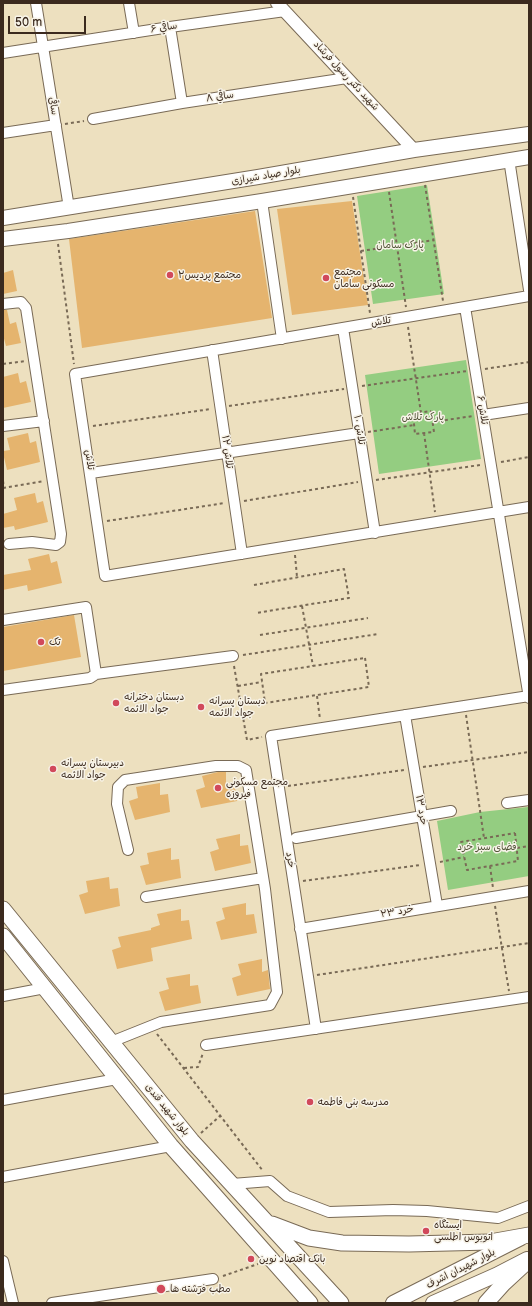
<!DOCTYPE html>
<meta charset="utf-8">
<style>
body{margin:0}
#map{position:relative;width:532px;height:1306px;overflow:hidden;background:#ede0bf;font-family:"Balsamiq Sans",sans-serif}
canvas{display:block}
.frame{position:absolute;inset:0;border:4px solid #3b2a1e;pointer-events:none}
.scale{position:absolute;left:8px;top:16px;width:78px;height:18px;box-sizing:border-box;border:2px solid #3b2a1e;border-top:0;padding-left:5px;font-size:12px;line-height:14px;white-space:nowrap;color:#3b2a1e;-webkit-text-stroke:3px #f7f3e8;paint-order:stroke}
</style>
<div id="map">
<canvas width="532" height="1306"></canvas>
<div class="frame"></div>
<div class="scale">50 m</div>
</div>
<script>
const g = document.querySelector('canvas').getContext('2d');
g.lineJoin = 'round';
function fill(path, color) { g.fillStyle = color; g.fill(path, 'evenodd'); }
const poly = rows => new Path2D(rows.map(r => 'M' + r).join(''));
function trace(path, color, width, dash) { g.strokeStyle = color; g.lineWidth = width; g.lineCap = dash ? 'butt' : 'round'; g.setLineDash(dash || []); g.stroke(path); }
function label(font, color, halo, rows, align = 'center') {
  g.font = font + ' "Balsamiq Sans","Playpen Sans Arabic",sans-serif'; g.lineWidth = 3; g.setLineDash([]); g.textBaseline = 'middle'; g.strokeStyle = halo; g.fillStyle = color; for (const [text, x, y, turn = 0] of rows) {
    g.save(); g.translate(x, y); g.rotate((+turn || 0) * Math.PI / 180); g.textAlign = isNaN(turn) ? turn : align; if (halo) g.strokeText(text, 0, 0); g.fillText(text, 0, 0); g.restore();
  }
}
fill(poly([
 [427,185,444,294,373,304,357,196],
 [466,360,481,459,379,474,365,375],
 [528,807,529,876,448,890,437,821,480,812]
]), '#94cd81');
fill(poly([
 [352,201,368,305,292,315,277,209],
 [255,211,272,318,82,348,69,239],
 [13,270,17,291,3,294,3,273],
 [3,310,7,310,10,324,16,322,21,343,6,346,3,335],
 [18,373,20,383,26,381,31,402,3,408,3,377],
 [28,433,30,443,36,441,40,462,7,470,3,453,3,451,10,450,7,438],
 [35,493,37,503,43,501,48,522,15,530,14,526,3,528,3,514,17,510,14,498],
 [49,554,51,563,57,561,62,583,28,591,27,585,3,590,3,575,31,570,28,559],
 [74,615,81,657,3,671,3,627],
 [218,772,226,772,226,783,234,782,237,801,201,808,196,790,205,787,202,776],
 [160,783,160,795,168,794,170,812,135,820,129,801,138,798,136,787],
 [240,834,240,846,248,845,251,863,215,871,210,852,219,849,216,839],
 [171,848,171,860,179,859,181,878,146,885,140,866,149,864,147,853],
 [109,877,110,889,118,888,120,906,85,914,79,895,88,892,86,881],
 [246,903,246,915,254,914,257,933,221,940,216,922,225,919,222,908],
 [181,909,181,921,189,920,192,939,151,948,153,961,117,969,112,950,121,947,118,937,151,930,151,928,160,925,157,914],
 [262,959,262,972,268,970,270,989,237,996,232,978,241,975,238,964],
 [190,974,190,986,198,985,201,1003,165,1011,159,992,169,989,166,978]
]), '#e5b46e');
const minor = poly([
 [36,3,69,208],
 [129,3,134,33],
 [170,27,182,103],
 [3,53,170,27,285,11],
 [93,119,182,103,347,78],
 [3,133,56,125],
 [509,159,529,290],
 [262,201,282,339],
 [529,296,75,374,105,576,529,507],
 [3,304,21,302,26,308,61,534,60,542,56,545,32,542,9,544],
 [465,307,529,698],
 [343,328,375,533],
 [212,350,242,554],
 [483,415,529,408],
 [3,426,44,421],
 [91,473,359,433],
 [3,620,86,607,96,674,90,678,3,690],
 [96,674,233,656],
 [405,715,437,905],
 [507,803,529,800],
 [296,838,451,811],
 [146,897,263,878],
 [300,929,529,891],
 [3,996,45,988],
 [316,1029,271,736,529,696],
 [111,1042,161,1022,270,1005,277,992,265,889,246,770,238,766,216,766,125,780,118,787,117,804,128,850],
 [206,1045,529,997],
 [3,1100,117,1079],
 [3,1177,171,1146],
 [232,1184,270,1181,287,1196,329,1212,393,1210,427,1211,498,1218,529,1206],
 [3,1261,13,1303],
 [52,1303,213,1279]
]);
const tertiary = poly([
 [277,3,414,150]
]);
const secondary = poly([
 [3,218,258,177,414,150,529,134],
 [3,239,68,231,262,201,529,157],
 [393,1303,521,1238],
 [433,1303,496,1275,527,1259]
]);
const primary = poly([
 [3,909,192,1141,341,1303],
 [3,936,171,1146,310,1303],
 [272,1224,309,1238,342,1243,409,1244,490,1242,529,1235],
 [486,1303,503,1284,529,1260]
]);
trace(minor, '#796a56', 12);
trace(tertiary, '#796a56', 14);
trace(secondary, '#796a56', 16);
trace(primary, '#796a56', 17);
trace(poly([
 [65,124,84,121],
 [425,185,443,301],
 [389,192,406,307],
 [353,197,370,313],
 [58,244,74,364],
 [361,251,434,240],
 [408,327,421,413],
 [3,364,26,361],
 [485,369,529,362],
 [362,386,467,371],
 [229,406,344,389],
 [431,411,434,432,415,434,413,414,431,411],
 [433,422,473,416],
 [93,426,211,409],
 [368,432,414,425],
 [424,433,435,512],
 [501,462,529,457],
 [376,480,480,465],
 [3,481,4,488],
 [3,488,44,481],
 [244,501,358,482],
 [107,521,225,503],
 [295,555,297,577],
 [254,585,344,569,349,598,256,613],
 [302,606,313,666],
 [260,635,368,618],
 [243,655,378,634],
 [365,658,369,687,265,703,261,674,365,658],
 [234,666,247,740,262,737],
 [238,686,262,682],
 [317,696,320,719],
 [466,715,484,838],
 [423,767,529,752],
 [288,786,404,770],
 [515,833,518,861,467,870,461,842,515,833],
 [517,848,529,846],
 [440,862,464,857],
 [490,866,493,888],
 [303,881,420,865],
 [495,906,509,991],
 [317,975,529,943],
 [157,1034,263,1171],
 [184,1068,198,1067,203,1053],
 [201,1133,221,1115],
 [223,1276,258,1264]
]), '#796a56', 2, [3, 3]);
trace(minor, '#fff', 10);
trace(tertiary, '#fff', 12);
trace(secondary, '#fff', 14);
trace(primary, '#fff', 15);
for (const [x, y, r, color] of [
 [170,275,4,"#d1495b"],
 [326,278,4,"#d1495b"],
 [41,642,4,"#d1495b"],
 [116,703,4,"#d1495b"],
 [201,707,4,"#d1495b"],
 [53,769,4,"#d1495b"],
 [218,788,4,"#d1495b"],
 [310,1102,4,"#d1495b"],
 [426,1231,4,"#d1495b"],
 [251,1259,4,"#d1495b"],
 [161,1289,5,"#d1495b"]
]) { const dot = new Path2D(); dot.arc(x, y, r, 0, 2 * Math.PI); g.fillStyle = color; g.fill(dot); trace(dot, '#f7f3e8', 1.5); }
label('10px', '#3b2a1e', '#f7f3e8', [
 ["ساقي ۶",164,28,-9],
 ["شهید دکتر رسول فرشاد",346,76,47],
 ["ساقي ۸",220,97,-8],
 ["ساقی",53,106,81],
 ["بلوار صیاد شیرازی",266,176,-10],
 ["تلاش",381,322,-10],
 ["تلاش ۶",482,410,81],
 ["تلاش ۱۰",359,430,81],
 ["تلاش ۱۲",227,452,82],
 ["تلاش",89,460,81],
 ["خرد ۱۳",421,810,80],
 ["خرد",290,860,81],
 ["خرد ۲۳",397,912,-10],
 ["بلوار شهید قندی",167,1110,51],
 ["بلوار شهیدان اشرف",461,1269,-27]
]);
label('10px', '#515337', '#f7f3e8', [
 ["پارک سامان",400,245],
 ["پارک تلاش",423,417],
 ["فضای سبز خرد",487,847]
]);
label('10px', '#3b2a1e', '#f7f3e8', [
 ["مجتمع",334,272],
 ["مسکونی سامان",334,284],
 ["مجتمع پردیس۲",178,275],
 ["تک",49,642],
 ["دبستان دخترانه",124,697],
 ["جواد الائمه",124,709],
 ["دبستان پسرانه",209,701],
 ["جواد الائمه",209,713],
 ["دبیرستان پسرانه",61,763],
 ["جواد الائمه",61,775],
 ["مجتمع مسکونی",226,782],
 ["فیروزه",226,794],
 ["مدرسه بنی فاطمه",318,1102],
 ["ایستگاه",434,1225],
 ["اتوبوس اطلسی",434,1237],
 ["بانک اقتصاد نوین",259,1259],
 ["مطب فرشته ها",170,1289]
], 'left');
</script>
